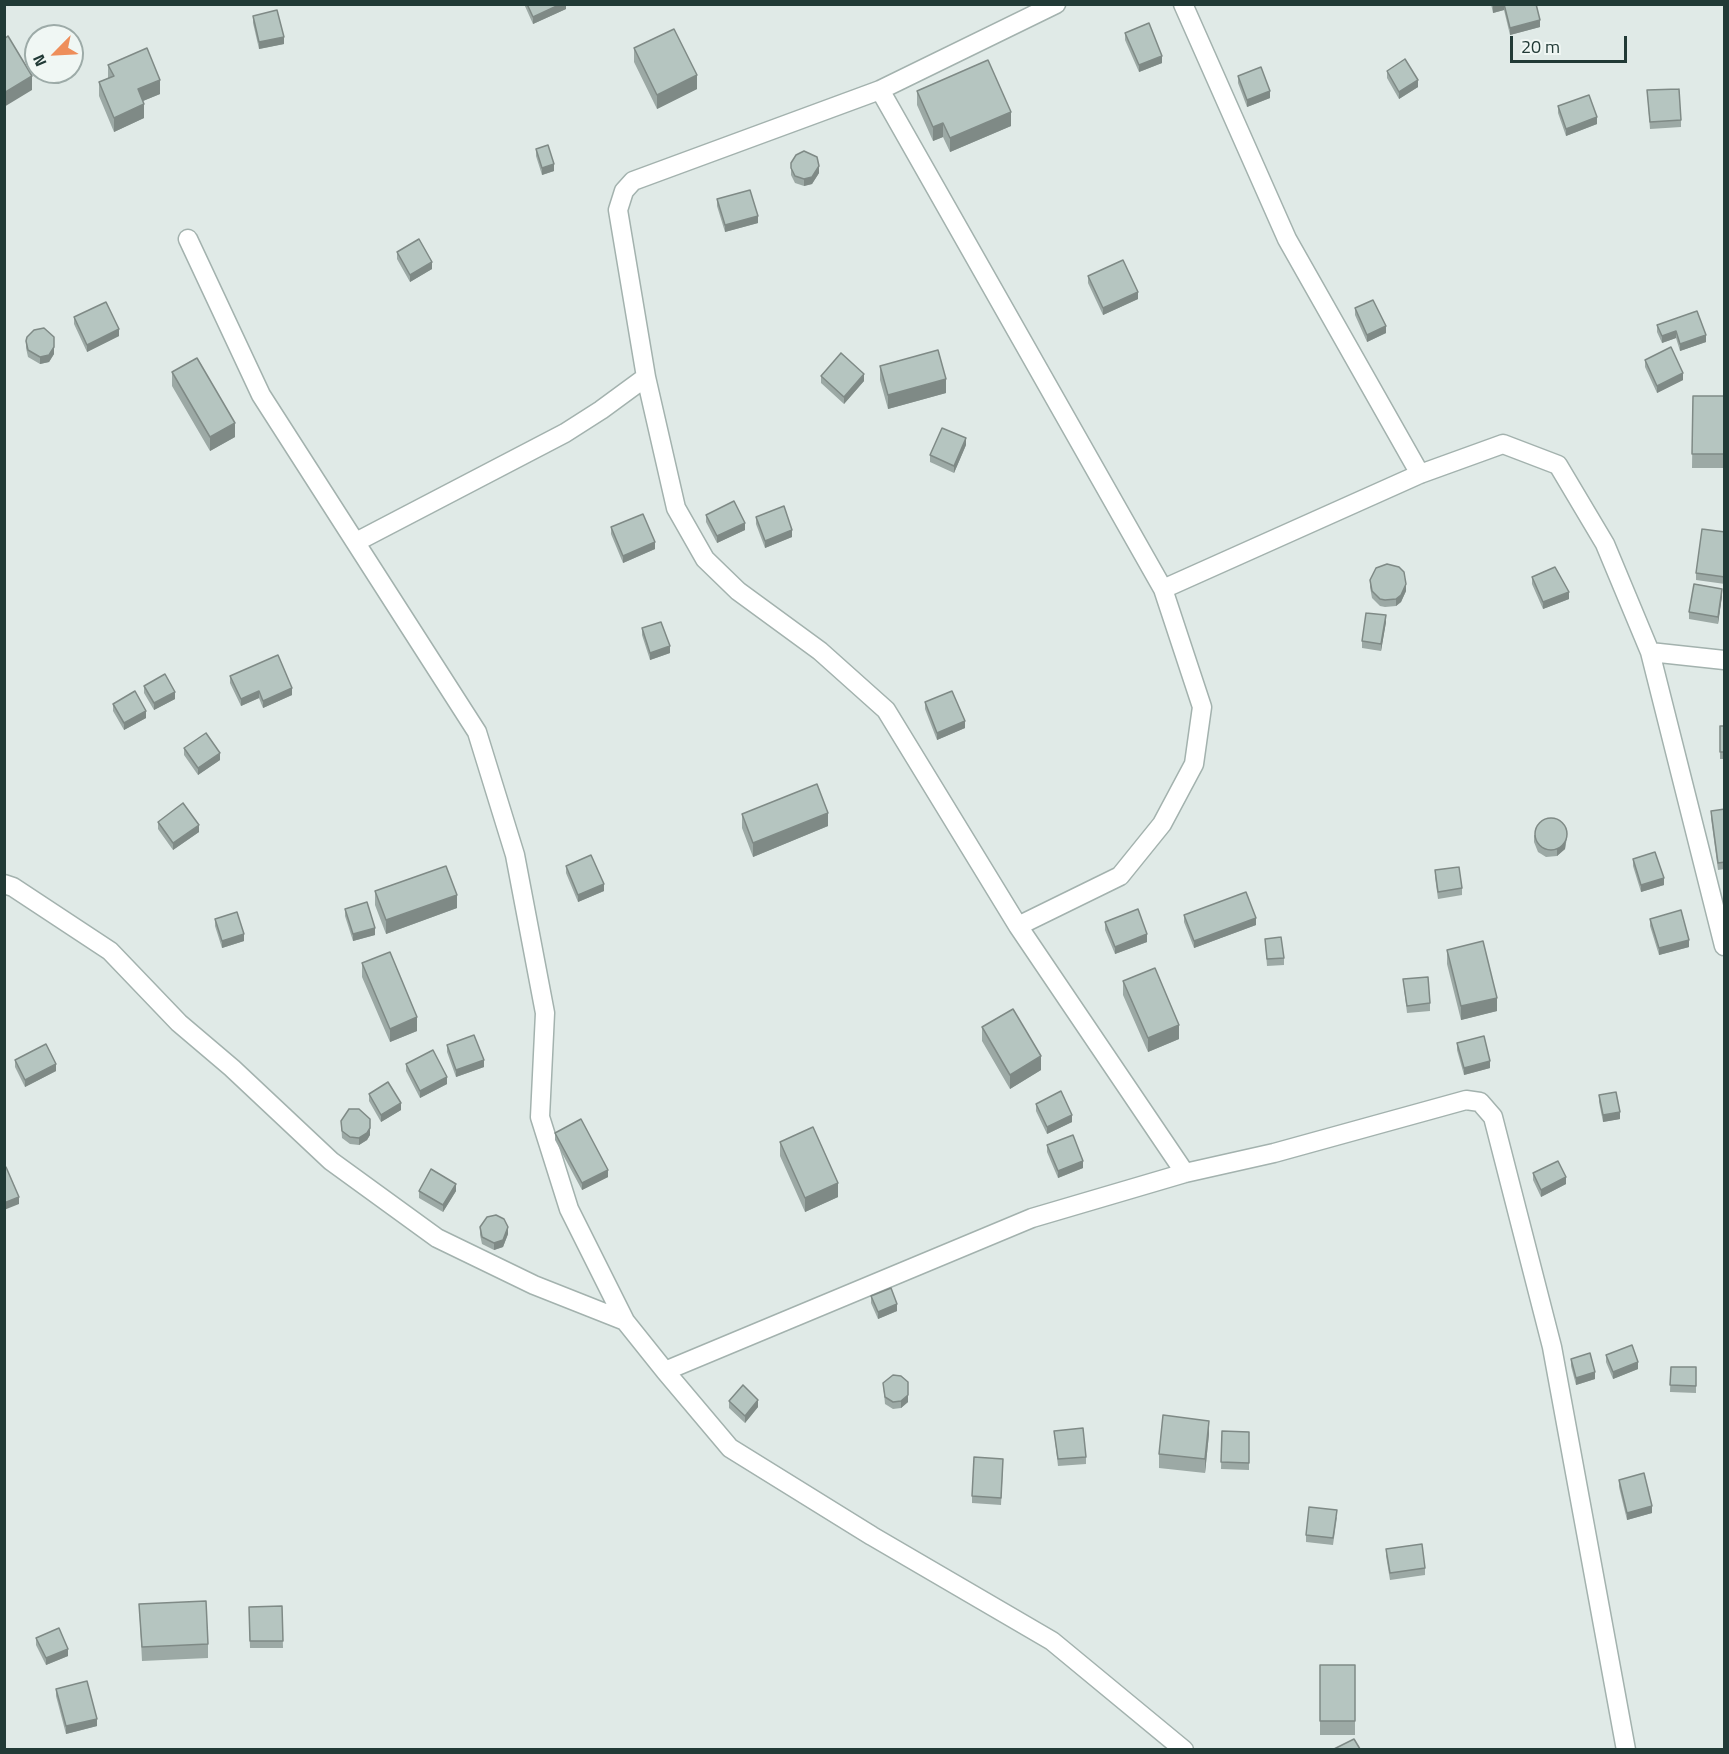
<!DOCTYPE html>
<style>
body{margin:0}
#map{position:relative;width:1729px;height:1754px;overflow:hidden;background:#e0eae7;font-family:"Titillium Web",sans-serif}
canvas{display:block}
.frame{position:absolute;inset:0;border:6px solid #213a36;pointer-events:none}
.north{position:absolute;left:24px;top:24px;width:60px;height:60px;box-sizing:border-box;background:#f0f7f4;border:2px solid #9daba8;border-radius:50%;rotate:246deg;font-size:16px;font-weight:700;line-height:24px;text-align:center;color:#213a36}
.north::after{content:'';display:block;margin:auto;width:21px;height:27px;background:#ee8e5a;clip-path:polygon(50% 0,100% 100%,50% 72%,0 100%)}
.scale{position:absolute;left:1510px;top:36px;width:117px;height:27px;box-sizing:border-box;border:3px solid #213a36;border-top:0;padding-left:8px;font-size:18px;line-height:21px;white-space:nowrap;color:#213a36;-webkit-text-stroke:4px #f0f7f4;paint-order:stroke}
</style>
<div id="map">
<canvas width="1729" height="1754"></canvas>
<div class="frame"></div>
<div class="north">N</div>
<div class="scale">20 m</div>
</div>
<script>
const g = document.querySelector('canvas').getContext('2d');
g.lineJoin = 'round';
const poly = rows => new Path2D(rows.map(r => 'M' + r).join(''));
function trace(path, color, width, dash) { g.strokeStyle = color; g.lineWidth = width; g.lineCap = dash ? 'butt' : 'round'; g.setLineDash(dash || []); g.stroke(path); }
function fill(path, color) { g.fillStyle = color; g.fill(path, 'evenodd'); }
const minor = poly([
 [1183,4,1287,239,1420,474],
 [880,90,1163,589,1202,707,1194,764,1162,824,1120,876,1018,926],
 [188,239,261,395,477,732,515,855,545,1013,540,1117,569,1209,625,1321,665,1371,730,1448,872,1536,1052,1641,1184,1750],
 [646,377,676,508,705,559,738,591,820,651,886,710,1018,926,1185,1173],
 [356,542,565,433,601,410,646,377,618,210,624,191,633,181,880,90,1056,4],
 [1163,589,1420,474,1503,444,1558,465,1605,544,1650,652,1724,946],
 [1650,652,1724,660],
 [4,884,13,887,110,951,179,1023,232,1068,331,1161,437,1238,534,1285,625,1321],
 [665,1371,1032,1218,1185,1173,1274,1153,1466,1100,1480,1102,1493,1117,1552,1347,1626,1750]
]);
trace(minor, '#a3b2ae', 21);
trace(minor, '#fff', 18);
fill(poly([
 [524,4,566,4,566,9,533,24],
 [1491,4,1536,4,1540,27,1510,35,1504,10,1493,13],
 [253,16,284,44,259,49,253,23],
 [1125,33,1162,63,1139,72,1125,40],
 [634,48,697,89,657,109,634,62],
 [108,65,160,94,143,101,144,118,114,132,99,96,99,82,108,78],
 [1387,71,1418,87,1399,99,1387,78],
 [1238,76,1270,98,1247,107,1238,83],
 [1647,90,1681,120,1681,127,1650,129],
 [917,91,1011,126,950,152,943,137,933,141,917,105],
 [1558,106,1597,124,1566,136,1558,113],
 [536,149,554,171,542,175,536,156],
 [791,163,819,173,812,184,804,186,795,183,791,175],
 [717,199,758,223,725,232,717,206],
 [397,252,432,269,410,282,397,259],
 [1088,276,1138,299,1103,315,1088,283],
 [1355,308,1386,333,1367,342,1355,315],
 [74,317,119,336,87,352,74,324],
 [1657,325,1706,342,1680,351,1676,338,1662,343,1657,332],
 [26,341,54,354,49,362,40,364,28,357,26,348],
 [1645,360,1683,380,1657,393,1645,367],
 [880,366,946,393,888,409,880,380],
 [172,372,235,437,210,451,172,386],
 [821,376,864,381,844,404,821,383],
 [1693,396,1725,396,1725,468,1692,468],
 [966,445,954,473,930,462,930,455],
 [706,515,745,530,717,543,706,522],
 [756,517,792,537,765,548,756,524],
 [611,527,655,549,623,563,611,534],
 [1725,532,1725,584,1696,580,1696,573],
 [1532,577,1569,599,1543,609,1532,584],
 [1370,580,1406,591,1401,602,1396,606,1385,607,1380,606,1372,598,1370,587],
 [1722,596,1718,624,1689,619,1689,612],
 [1386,622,1381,651,1362,648,1362,641],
 [642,628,670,653,650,660,642,635],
 [230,676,292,695,263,708,259,698,241,706,230,683],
 [144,686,175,699,154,710,144,693],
 [925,702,965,728,937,740,925,709],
 [113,704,146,718,124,730,113,711],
 [1720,726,1725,726,1725,759,1720,759],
 [184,748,220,760,198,775,184,755],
 [1725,809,1725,869,1718,870,1711,818,1711,811],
 [742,814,828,826,753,857,742,828],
 [158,822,199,832,173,850,158,829],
 [1534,835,1567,838,1565,849,1557,856,1546,857,1538,852,1534,842],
 [1633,859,1664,885,1641,892,1633,866],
 [566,866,604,891,578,902,566,873],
 [1435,870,1462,888,1462,895,1438,899,1435,877],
 [375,891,457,908,386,934,375,905],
 [345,909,375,935,353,941,345,916],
 [1184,915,1256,925,1194,948,1184,922],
 [215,919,244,941,222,948,215,926],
 [1650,919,1689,947,1659,955,1650,926],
 [1105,922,1147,942,1115,954,1105,930],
 [1265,939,1284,958,1284,965,1267,966],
 [1447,950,1497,1011,1461,1020,1447,964],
 [362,963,417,1031,390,1042,362,977],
 [1403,979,1430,1003,1430,1011,1407,1013],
 [1123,981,1179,1039,1148,1052,1123,995],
 [982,1027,1041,1070,1010,1089,982,1041],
 [1457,1043,1490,1068,1464,1075,1457,1050],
 [447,1045,484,1067,456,1077,447,1052],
 [15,1060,56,1071,25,1087,15,1067],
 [406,1064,447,1084,420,1098,406,1071],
 [369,1094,401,1110,381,1122,369,1101],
 [1599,1095,1620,1119,1603,1122,1599,1102],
 [1036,1104,1072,1122,1047,1134,1036,1111],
 [341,1121,370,1135,367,1140,359,1145,350,1144,342,1138],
 [555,1133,608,1177,582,1190,555,1140],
 [780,1142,838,1197,805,1212,780,1156],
 [1047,1145,1083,1168,1058,1178,1047,1152],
 [1533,1173,1566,1184,1541,1197,1533,1180],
 [419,1191,456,1191,443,1212,419,1198],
 [480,1227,508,1234,503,1247,494,1250,482,1244,480,1235],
 [871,1296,897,1311,878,1319,871,1303],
 [1606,1355,1638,1369,1613,1379,1606,1362],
 [1571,1359,1595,1379,1576,1385,1571,1366],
 [1671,1367,1696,1367,1696,1393,1670,1392],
 [883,1383,908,1402,901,1408,893,1409,885,1404],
 [729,1401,758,1407,745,1423,729,1408],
 [1054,1431,1086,1457,1086,1464,1058,1466],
 [1222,1431,1249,1432,1249,1470,1221,1469],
 [1209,1434,1205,1473,1159,1468,1159,1454],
 [1003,1466,1001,1505,972,1503,972,1496],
 [1619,1480,1652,1513,1627,1520,1619,1487],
 [1337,1517,1333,1545,1306,1542,1306,1535],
 [1386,1549,1425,1568,1425,1575,1390,1580,1386,1556],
 [139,1604,208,1644,208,1658,142,1661],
 [282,1606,283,1648,250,1648,249,1607],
 [36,1638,68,1656,46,1665,36,1645],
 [1320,1665,1355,1665,1355,1735,1320,1735],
 [56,1689,97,1726,66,1734,56,1696]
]), '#9ca9a5');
fill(poly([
 [561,4,566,4,566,9,533,24,533,17],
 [1498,4,1504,4,1504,10,1493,13,1493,6],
 [1540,20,1540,27,1510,35,1510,28],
 [284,37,284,44,259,49,259,42],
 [1162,56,1162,63,1139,72,1139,65],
 [697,75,697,89,657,109,657,95],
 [32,76,32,90,4,107,4,93],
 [160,80,160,94,138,103,138,89],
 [1418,80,1418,87,1399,99,1399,92],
 [1270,91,1270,98,1247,107,1247,100],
 [144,104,144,118,114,132,114,118],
 [1011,112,1011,126,950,152,950,138],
 [1597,117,1597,124,1566,136,1566,129],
 [943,123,943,137,933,141,933,127],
 [554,164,554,171,542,175,542,168],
 [819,166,819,173,812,184,804,186,804,179],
 [758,216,758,223,725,232,725,225],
 [432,262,432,269,410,282,410,275],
 [1138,292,1138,299,1103,315,1103,308],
 [1386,326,1386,333,1367,342,1367,335],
 [119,329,119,336,87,352,87,345],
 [1676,331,1676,338,1662,343,1662,336],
 [1706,335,1706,342,1680,351,1680,344],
 [54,347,54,354,49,362,40,364,40,357],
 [1683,373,1683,380,1657,393,1657,386],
 [864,374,864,381,844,404,844,397],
 [946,379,946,393,888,409,888,395],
 [235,423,235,437,210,451,210,437],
 [966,438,966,445,954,473,954,466],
 [745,523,745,530,717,543,717,536],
 [792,530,792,537,765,548,765,541],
 [655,542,655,549,623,563,623,556],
 [1406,584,1406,591,1401,602,1396,606,1396,599],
 [1722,589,1722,596,1718,624,1718,617],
 [1569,592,1569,599,1543,609,1543,602],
 [1386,615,1386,622,1381,651,1381,644],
 [670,646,670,653,650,660,650,653],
 [292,688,292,695,263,708,263,701],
 [259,691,259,698,241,706,241,699],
 [175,692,175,699,154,710,154,703],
 [146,711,146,718,124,730,124,723],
 [965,721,965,728,937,740,937,733],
 [220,753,220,760,198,775,198,768],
 [828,813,828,826,753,857,753,843],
 [199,825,199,832,173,850,173,843],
 [1567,831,1565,849,1557,856,1557,849],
 [1664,878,1664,885,1641,892,1641,885],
 [604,884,604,891,578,902,578,895],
 [457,895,457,908,386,934,386,920],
 [1256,918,1256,925,1194,948,1194,941],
 [375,928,375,935,353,941,353,934],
 [244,934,244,941,222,948,222,941],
 [1147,934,1147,942,1115,954,1115,947],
 [1689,940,1689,947,1659,955,1659,948],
 [1497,998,1497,1011,1461,1020,1461,1006],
 [417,1017,417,1031,390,1042,390,1029],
 [1179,1025,1179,1039,1148,1052,1148,1038],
 [1041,1056,1041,1070,1010,1089,1010,1075],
 [484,1060,484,1067,456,1077,456,1070],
 [1490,1061,1490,1068,1464,1075,1464,1068],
 [56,1064,56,1071,25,1087,25,1080],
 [447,1077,447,1084,420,1098,420,1091],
 [401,1103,401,1110,381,1122,381,1115],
 [1620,1112,1620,1119,1603,1122,1603,1115],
 [1072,1115,1072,1122,1047,1134,1047,1127],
 [370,1128,370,1135,367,1140,359,1145,359,1138],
 [1083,1161,1083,1168,1058,1178,1058,1171],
 [608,1170,608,1177,582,1190,582,1183],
 [1566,1177,1566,1184,1541,1197,1541,1190],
 [838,1183,838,1197,805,1212,805,1198],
 [456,1184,456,1191,443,1212,443,1205],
 [19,1197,19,1204,4,1210,4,1203],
 [508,1227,508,1234,503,1247,494,1250,494,1243],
 [897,1304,897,1311,878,1319,878,1312],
 [1638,1362,1638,1369,1613,1379,1613,1372],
 [1595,1372,1595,1379,1576,1385,1576,1378],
 [908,1395,908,1402,901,1408,901,1401],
 [758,1400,758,1407,745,1423,745,1416],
 [1209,1421,1209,1434,1205,1473,1205,1459],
 [1652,1506,1652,1513,1627,1520,1627,1513],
 [68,1649,68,1656,46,1665,46,1658],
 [97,1719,97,1726,66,1734,66,1726]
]), '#7f8a86');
const building = poly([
 [527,4,561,4,533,17,527,4],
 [1504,4,1536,4,1540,20,1510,28,1504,4],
 [277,10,284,37,259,42,253,16,277,10],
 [1149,23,1162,56,1139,65,1125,33,1149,23],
 [674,29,697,75,657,95,634,48,674,29],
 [8,36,32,76,4,93,4,39,8,36],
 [147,48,160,80,138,89,144,104,114,118,99,82,114,76,108,65,147,48],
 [1405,59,1418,80,1399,92,1387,71,1405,59],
 [988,60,1011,112,950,138,943,123,933,127,917,91,988,60],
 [1261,67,1270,91,1247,100,1238,76,1261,67],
 [1679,89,1681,120,1650,122,1647,90,1679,89],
 [1589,95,1597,117,1566,129,1558,106,1589,95],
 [548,145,554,164,542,168,536,149,548,145],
 [804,151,817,157,819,166,812,177,804,179,795,176,791,168,791,163,796,155,804,151],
 [750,190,758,216,725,225,717,199,750,190],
 [419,239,432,262,410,275,397,252,419,239],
 [1123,260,1138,292,1103,308,1088,276,1123,260],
 [1373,300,1386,326,1367,335,1355,308,1373,300],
 [106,302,119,329,87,345,74,317,106,302],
 [1697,311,1706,335,1680,344,1676,331,1662,336,1657,325,1697,311],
 [44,328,54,337,54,347,49,355,40,357,28,350,26,341,27,337,34,330,44,328],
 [1671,347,1683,373,1657,386,1645,360,1671,347],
 [938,350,946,379,888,395,880,366,938,350],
 [841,353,864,374,844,397,821,376,841,353],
 [197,358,235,423,210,437,172,372,197,358],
 [1693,396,1725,396,1725,454,1692,454,1693,396],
 [942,428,966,438,954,466,930,455,942,428],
 [734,501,745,523,717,536,706,515,734,501],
 [784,506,792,530,765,541,756,517,784,506],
 [643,514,655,542,623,556,611,527,643,514],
 [1702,529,1725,532,1725,577,1696,573,1702,529],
 [1387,564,1399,567,1404,572,1406,584,1401,595,1396,599,1385,600,1380,599,1372,591,1370,580,1376,568,1387,564],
 [1555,567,1569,592,1543,602,1532,577,1555,567],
 [1694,584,1722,589,1718,617,1689,612,1694,584],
 [1366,613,1386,615,1381,644,1362,641,1366,613],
 [661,622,670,646,650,653,642,628,661,622],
 [278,655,292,688,263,701,259,691,241,699,230,676,278,655],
 [165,674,175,692,154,703,144,686,165,674],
 [135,691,146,711,124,723,113,704,135,691],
 [952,691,965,721,937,733,925,702,952,691],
 [1720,726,1725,726,1725,752,1720,752,1720,726],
 [206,733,220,753,198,768,184,748,206,733],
 [817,784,828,813,753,843,742,814,817,784],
 [183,803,199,825,173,843,158,822,183,803],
 [1725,809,1725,862,1718,863,1711,811,1725,809],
 '1535 834a16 16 0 1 1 32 0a16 16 0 1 1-32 0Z',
 [1655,852,1664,878,1641,885,1633,859,1655,852],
 [591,855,604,884,578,895,566,866,591,855],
 [446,866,457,895,386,920,375,891,446,866],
 [1459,867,1462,888,1438,892,1435,870,1459,867],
 [1246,892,1256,918,1194,941,1184,915,1246,892],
 [367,902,375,928,353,934,345,909,367,902],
 [1138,909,1147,934,1115,947,1105,922,1138,909],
 [1681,910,1689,940,1659,948,1650,919,1681,910],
 [237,912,244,934,222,941,215,919,237,912],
 [1281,937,1284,958,1267,959,1265,939,1281,937],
 [1483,941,1497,998,1461,1006,1447,950,1483,941],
 [390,952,417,1017,390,1029,362,963,390,952],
 [1155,968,1179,1025,1148,1038,1123,981,1155,968],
 [1428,977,1430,1003,1407,1006,1403,979,1428,977],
 [1013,1009,1041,1056,1010,1075,982,1027,1013,1009],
 [474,1035,484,1060,456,1070,447,1045,474,1035],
 [1484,1036,1490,1061,1464,1068,1457,1043,1484,1036],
 [46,1044,56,1064,25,1080,15,1060,46,1044],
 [433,1050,447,1077,420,1091,406,1064,433,1050],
 [388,1082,401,1103,381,1115,369,1094,388,1082],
 [1061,1091,1072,1115,1047,1127,1036,1104,1061,1091],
 [1616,1092,1620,1112,1603,1115,1599,1095,1616,1092],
 [349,1109,359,1109,370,1119,370,1128,367,1133,359,1138,350,1137,342,1131,341,1121,349,1109],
 [581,1119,608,1170,582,1183,555,1133,581,1119],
 [813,1127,838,1183,805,1198,780,1142,813,1127],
 [1073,1135,1083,1161,1058,1171,1047,1145,1073,1135],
 [1558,1161,1566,1177,1541,1190,1533,1173,1558,1161],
 [4,1167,6,1167,19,1197,4,1203,4,1167],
 [431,1169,456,1184,443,1205,419,1191,431,1169],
 [496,1215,504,1219,508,1227,503,1240,494,1243,482,1237,480,1227,487,1217,496,1215],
 [891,1288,897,1304,878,1312,871,1296,891,1288],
 [1632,1345,1638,1362,1613,1372,1606,1355,1632,1345],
 [1590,1353,1595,1372,1576,1378,1571,1359,1590,1353],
 [1671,1367,1696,1367,1696,1386,1670,1385,1671,1367],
 [893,1375,901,1376,908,1382,908,1395,901,1401,893,1402,885,1397,883,1383,893,1375],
 [743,1385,758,1400,745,1416,729,1401,743,1385],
 [1163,1415,1209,1421,1205,1459,1159,1454,1163,1415],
 [1083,1428,1086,1457,1058,1459,1054,1431,1083,1428],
 [1222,1431,1249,1432,1249,1463,1221,1462,1222,1431],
 [974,1457,1003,1459,1001,1498,972,1496,974,1457],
 [1644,1473,1652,1506,1627,1513,1619,1480,1644,1473],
 [1309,1507,1337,1510,1333,1538,1306,1535,1309,1507],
 [1422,1544,1425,1568,1390,1573,1386,1549,1422,1544],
 [206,1601,208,1644,142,1647,139,1604,206,1601],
 [282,1606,283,1641,250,1641,249,1607,282,1606],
 [59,1628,68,1649,46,1658,36,1638,59,1628],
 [1320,1665,1355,1665,1355,1721,1320,1721,1320,1665],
 [87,1681,97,1719,66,1726,56,1689,87,1681],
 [1354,1739,1360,1749,1334,1749,1354,1739]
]);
fill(building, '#b5c5c0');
trace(building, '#7f8a86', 1.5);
</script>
